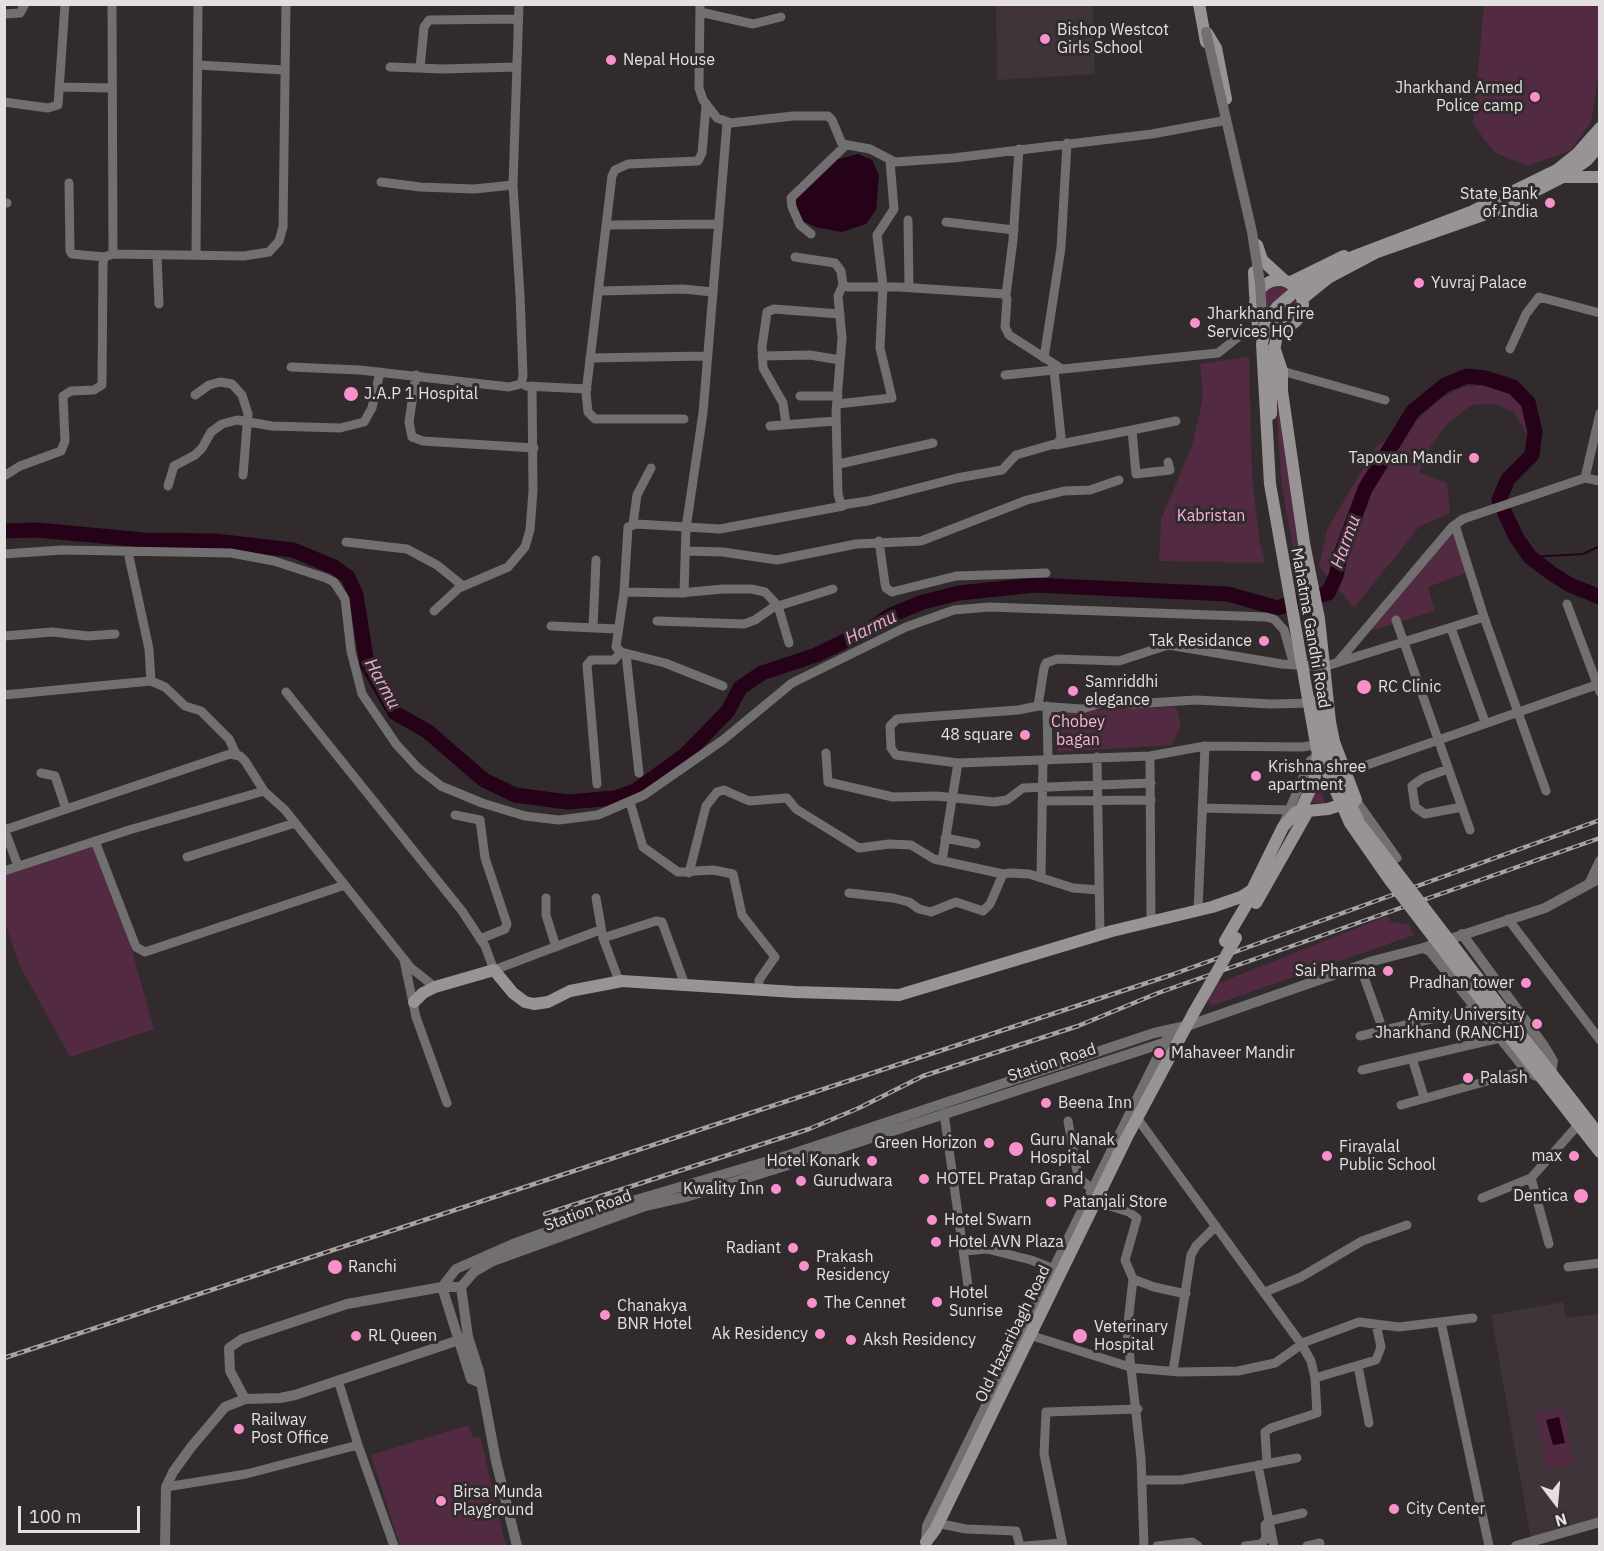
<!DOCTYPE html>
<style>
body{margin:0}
#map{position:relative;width:1604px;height:1551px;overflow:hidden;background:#312b2e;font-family:"IBM Plex Sans",sans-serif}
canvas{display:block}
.frame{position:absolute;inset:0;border:6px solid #e4e0e2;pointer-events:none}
.north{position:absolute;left:1526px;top:1473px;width:60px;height:60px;-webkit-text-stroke:4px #312b2e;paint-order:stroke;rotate:164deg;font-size:16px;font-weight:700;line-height:24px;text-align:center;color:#e4e0e2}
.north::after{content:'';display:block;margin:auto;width:21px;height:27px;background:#e4e0e2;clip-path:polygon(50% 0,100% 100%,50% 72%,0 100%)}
.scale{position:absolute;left:18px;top:1506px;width:122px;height:27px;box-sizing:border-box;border:3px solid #e4e0e2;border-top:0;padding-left:8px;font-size:18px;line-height:21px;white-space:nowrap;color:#e4e0e2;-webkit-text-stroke:4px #312b2e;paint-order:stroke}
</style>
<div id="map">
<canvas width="1604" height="1551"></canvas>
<div class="frame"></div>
<div class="north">N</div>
<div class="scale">100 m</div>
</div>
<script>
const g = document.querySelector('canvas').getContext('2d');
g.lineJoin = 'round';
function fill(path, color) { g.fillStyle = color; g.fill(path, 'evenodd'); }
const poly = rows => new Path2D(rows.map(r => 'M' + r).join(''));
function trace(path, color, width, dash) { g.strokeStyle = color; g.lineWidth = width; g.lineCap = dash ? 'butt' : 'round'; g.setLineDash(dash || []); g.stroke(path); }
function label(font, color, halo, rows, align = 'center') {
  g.font = font + ' "IBM Plex Sans",sans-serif'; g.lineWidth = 6; g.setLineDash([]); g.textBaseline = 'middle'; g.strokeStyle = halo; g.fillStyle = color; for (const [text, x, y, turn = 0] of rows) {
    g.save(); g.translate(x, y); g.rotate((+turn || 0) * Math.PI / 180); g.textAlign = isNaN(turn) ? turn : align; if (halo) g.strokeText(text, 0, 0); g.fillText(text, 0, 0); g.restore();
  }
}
fill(poly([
 [996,5,1093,5,1095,74,997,80],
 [1563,1302,1566,1318,1599,1314,1599,1518,1531,1539,1491,1315]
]), '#3f343a');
fill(poly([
 [1484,5,1599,5,1599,72,1591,122,1570,151,1527,166,1494,152,1473,124],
 [1274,285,1288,288,1294,294,1297,303,1293,317,1281,323,1267,321,1262,292],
 [1249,357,1252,474,1259,538,1265,563,1159,561,1161,519,1192,446,1203,398,1200,364],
 [1484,385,1506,389,1521,402,1529,415,1533,431,1532,443,1514,412,1493,404,1472,405,1449,422,1432,444,1419,472,1447,483,1450,513,1420,526,1354,608,1319,566,1327,530,1350,490,1377,446,1417,420,1440,399,1463,387],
 [1279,405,1302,557,1296,565,1282,487,1276,410],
 [1453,533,1466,573,1428,587,1435,611,1363,633],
 [1176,707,1181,725,1172,745,1058,752,1055,711],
 [1310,768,1326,804,1304,801,1301,796],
 [96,844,126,929,154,1029,70,1057,19,964,5,923,4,874],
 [1387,916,1391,922,1409,924,1414,935,1211,1006,1204,989],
 [1564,1409,1573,1463,1547,1469,1536,1413],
 [468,1425,473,1438,480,1436,506,1546,400,1546,371,1455]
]), '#522a41');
fill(poly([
 [858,154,872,160,879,175,876,210,866,224,842,232,815,227,802,220,794,207,793,196,798,185,831,161],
 [1559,1417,1565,1443,1553,1445,1546,1420]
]), '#250218');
trace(poly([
 [1530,557,1583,554,1600,546]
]), '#250218', 2);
trace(poly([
 [4,531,38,530,143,540,215,541,293,550,334,567,348,577,356,595,367,664,395,713,427,731,484,780,515,795,568,802,615,798,635,791,685,755,728,711,740,688,762,673,816,655,870,629,891,615,923,602,959,593,1034,585,1228,594,1277,608,1328,593,1336,576,1341,554,1365,489,1413,411,1445,385,1467,376,1485,378,1513,387,1528,402,1535,432,1532,455,1508,479,1499,500,1516,537,1530,557,1551,573,1570,585,1600,597]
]), '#250218', 15);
trace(poly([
 [112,4,113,254,244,256,269,252,279,241,283,227,286,4],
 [700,4,699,88,703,100,717,118,731,123,793,116,828,116,832,120,842,144,870,149,895,162,953,158,1152,134,1222,121],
 [700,12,753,24,781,17],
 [4,14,20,13,25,4],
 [198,65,284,70],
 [390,67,443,69,516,67],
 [420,68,424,27,429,20,518,19],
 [60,87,111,88],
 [4,102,48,108,58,105,65,4],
 [381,182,420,187,474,189,513,185],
 [69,183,70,251,72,254,104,257],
 [4,203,7,203],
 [908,220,909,287],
 [946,222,1014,230],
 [608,225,719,224],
 [811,234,800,225,792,207,791,198,845,146],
 [196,255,198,4],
 [157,256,159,304],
 [795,257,835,263,841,271,843,285,848,287,899,287,1004,294,1007,299,1005,327,1009,335,1062,369],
 [843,285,838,296,842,338,836,412,838,494,841,505,868,501,957,478,1002,470,1016,455,1058,443,1061,437,1054,370],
 [599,291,683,289,713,292],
 [1006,295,1013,240,1019,149],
 [1510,349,1526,314,1539,297,1600,313],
 [762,356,810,355,840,360],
 [590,358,707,356],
 [1044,358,1061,248,1067,143],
 [291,367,360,370,509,387,521,384,523,376,520,295,513,185,519,4],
 [1282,371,1385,400],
 [416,375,409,422,412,437,423,441,534,448],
 [1005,375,1218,353,1237,338],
 [526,386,587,389],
 [195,395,209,385,220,382,232,384,242,395,248,414,243,475],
 [800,396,838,396],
 [837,404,892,398,880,348,883,286,877,235,894,209,890,161],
 [684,419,595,419,588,412,586,393,612,176,615,170,628,164,698,161,702,153,706,106],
 [786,424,783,403,763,368,762,347,767,312,774,309,840,314],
 [770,426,836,421],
 [1132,430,1176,421],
 [1056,445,1132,430,1136,474,1170,470,1168,462],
 [839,464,933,443],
 [4,476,20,466,61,451,65,441,63,396,71,391,94,390,102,385,103,264,104,257,113,254],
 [1585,478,1600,481],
 [168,486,174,466,195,455,202,448,211,432,222,424,237,420,272,426,340,428,364,422,372,408,380,372],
 [633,524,637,495,651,468],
 [1455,525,1484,617,1546,791],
 [879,541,885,584,886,588,892,592,956,576,1046,573],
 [346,542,407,549,437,565,463,586],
 [686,551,723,552,777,560,856,544,921,541,1027,500,1064,491,1090,490,1119,480],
 [128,552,149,649,151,681],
 [4,554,62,550,231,553,274,561,326,578,334,582,345,599,351,651,362,694,396,744,418,768,441,786,482,803,525,816,559,820,598,815,644,795,723,740,792,683,906,627,954,610,989,607,1266,617,1274,619,1284,630,1294,665],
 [624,592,680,593,723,589,751,589,765,592,778,606,833,589],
 [684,593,686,528,703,413,727,123],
 [1567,604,1600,692],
 [778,606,789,643],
 [434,611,459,588,508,567,525,547,530,530,533,491,532,386],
 [1396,620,1470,830],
 [657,621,744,624,755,620,775,606],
 [551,626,617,629],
 [593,628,596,560],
 [1451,628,1485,722],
 [4,636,52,632,88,636,115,634],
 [626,654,639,773],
 [1337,663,1452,527,1463,519,1585,478,1600,413],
 [723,686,665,663,621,652,616,647,624,592,628,527,636,524,720,529,843,506],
 [286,692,462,911,485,946,494,970,600,930],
 [4,695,151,681,165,687,185,706,201,711,229,739,236,754],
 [1038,706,1082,709,1104,702,1132,704,1196,700,1271,704,1313,703],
 [1047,706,1048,760],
 [1205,746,1150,756,958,763,896,755,891,748,890,726,897,719,1018,710,1038,706,1044,668,1046,663,1057,659,1119,661,1168,645,1282,664,1323,667,1484,617],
 [826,753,828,782,893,797,936,796,994,802,1007,800,1023,788,1151,783],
 [1150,756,1151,922],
 [1097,757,1100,934],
 [1448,769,1423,778,1412,786,1415,807,1425,814,1462,807],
 [41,773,55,776,66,809],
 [1344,773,1596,685],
 [597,784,587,665,591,660,614,660,621,652],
 [1356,800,1397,858],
 [1042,801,1151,800],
 [630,802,643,847,678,872,713,870,733,874,742,915,775,957,759,980,759,989],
 [1202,808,1288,810],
 [455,815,480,820,485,858,507,924,505,929,480,939],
 [1284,822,1310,761,1320,753],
 [4,828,18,866],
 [4,830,230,754,240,756,245,761,264,791],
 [945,838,976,844],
 [95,841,136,947,145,952,345,885],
 [187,857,295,823],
 [942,861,958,763],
 [4,871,129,830,264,791,285,810,411,968,435,987],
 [689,873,706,806,717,792,724,790,749,801,787,798,796,809,859,848,889,844,911,845,934,859,1003,874],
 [1041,876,1043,760],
 [1589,883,1600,860],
 [849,893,893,898,909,902,919,909,931,912,956,902,983,911,990,904,1003,874,1010,873,1029,874,1073,888,1099,890],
 [546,898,546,915,556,947],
 [596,898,603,938,656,921,662,922,685,985],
 [1198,910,1205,746,1302,747,1322,744],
 [1508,919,1600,1040],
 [603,938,619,981],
 [404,960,416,1017,447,1103],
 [1360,966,1383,1030],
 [1360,1036,1477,1008],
 [1412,1058,1424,1097],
 [1362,1070,1500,1038],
 [1401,1105,1527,1070],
 [944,1113,969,1293],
 [1068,1121,1078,1177,1092,1189],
 [1140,1122,1302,1345,1311,1361,1315,1378,1376,1360,1381,1347,1376,1324],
 [1482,1198,1531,1178],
 [1100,1203,1129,1212,1137,1218,1125,1260,1133,1279,1154,1287,1186,1294],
 [1549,1244,1531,1178,1578,1125],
 [964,1251,987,1249,1031,1260,1054,1269],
 [1568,1267,1600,1263],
 [1133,1279,1127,1332,1141,1458,1144,1546],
 [1265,1292,1301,1277,1362,1241,1407,1225],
 [1441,1322,1489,1546],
 [1036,1337,1133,1368,1179,1372,1238,1371,1275,1363,1305,1342,1359,1322,1399,1327,1473,1318],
 [1358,1366,1369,1423],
 [1173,1371,1191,1255,1196,1246,1216,1226],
 [338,1380,358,1445],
 [1267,1464,1265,1432,1271,1428,1317,1413,1315,1378],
 [1142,1480,1181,1480,1297,1458],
 [166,1487,246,1474,358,1445,394,1546],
 [941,1524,966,1529,1016,1531,1020,1546],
 [1025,1546,1062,1543],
 [1063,1546,1044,1454,1046,1412,1138,1409],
 [1157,1546,1192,1542,1198,1546],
 [1245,1546,1261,1544,1266,1539,1265,1525,1269,1521,1258,1465],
 [1274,1546,1269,1521,1303,1513],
 [1307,1546,1320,1543]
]), '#726f70', 9);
trace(poly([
 [1462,934,1544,1046,1553,1061,1551,1073],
 [1423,948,1430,951,1522,1065,1534,1075,1540,1077],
 [468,1337,479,1371,496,1461,517,1546],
 [480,1383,471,1379,442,1287,456,1269,513,1244,629,1202,789,1155,1154,1033,1190,1025],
 [245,1399,230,1371,229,1348,242,1339,347,1304,442,1287,461,1287],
 [926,1542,927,1526,1166,1040],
 [165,1546,166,1487,173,1472,192,1446,225,1407,245,1399,280,1398,295,1395,468,1337,461,1287,474,1272,493,1261,645,1206,689,1196,785,1166,1166,1042,1190,1025,1373,961,1423,948,1545,908,1600,878],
 [1516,1546,1600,1522]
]), '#726f70', 10);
trace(poly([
 [1199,4,1206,42],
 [1207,33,1216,48,1226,99],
 [1563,177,1600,177],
 [1257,245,1262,260,1285,281],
 [1254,272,1255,295],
 '1255 304a24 24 0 1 1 48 0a24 24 0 1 1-48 0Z',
 [1289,283,1344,256],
 [1302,299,1328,278,1377,252,1500,209,1563,177,1587,160,1600,145],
 [1255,307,1259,331],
 [1271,414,1271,370,1278,328],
 [1256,903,1307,813],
 [1225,941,1255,890],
 [414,1002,423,993,435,987,494,970,513,993,525,1002,534,1004,548,1002,570,991,622,981,795,992,899,995,1112,931,1212,907,1241,897,1252,890,1283,827,1296,812,1328,809,1356,800,1334,742,1330,722,1319,619,1304,543,1282,391,1282,371,1274,347],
 [1194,1012,1213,979],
 [1520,1033,1600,1136],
 [1512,1040,1600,1152],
 [926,1542,935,1530,1126,1139,1180,1038]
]), '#989496', 12);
const rail = poly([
 [545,1214,809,1129,859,1108,923,1076,1078,1026,1158,993,1600,838],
 [4,1358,1171,975,1600,820]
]);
trace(rail, '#a7a3a5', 4.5);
trace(rail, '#312b2e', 2, [7]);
trace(poly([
 [1206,32,1252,232,1260,283,1263,331]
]), '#726f70', 10);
trace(poly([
 [1316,701,1332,766,1360,824,1520,1033],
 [1319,753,1350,823,1389,879,1512,1040],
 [1299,814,1314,781,1318,755,1270,484,1262,344,1266,322,1277,307,1299,288,1344,260,1473,211,1557,170,1577,154,1600,128],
 [1213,979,1236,938],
 [1180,1038,1194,1012]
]), '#989496', 12);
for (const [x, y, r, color] of [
 [1045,39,6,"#f890cb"],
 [611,60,6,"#f890cb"],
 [1535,97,6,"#f890cb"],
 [1550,203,6,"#f890cb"],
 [1419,283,6,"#f890cb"],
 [1195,323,6,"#f890cb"],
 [351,394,8,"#f890cb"],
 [1474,458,6,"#f890cb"],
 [1264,641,6,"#f890cb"],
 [1364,687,8,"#f890cb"],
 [1073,691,6,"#f890cb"],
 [1025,735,6,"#f890cb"],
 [1256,776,6,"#f890cb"],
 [1388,971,6,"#f890cb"],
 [1526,983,6,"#f890cb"],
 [1537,1024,6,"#f890cb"],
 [1159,1053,6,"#f890cb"],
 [1468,1078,6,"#f890cb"],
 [1046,1103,6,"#f890cb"],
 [989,1143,6,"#f890cb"],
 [1016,1149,8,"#f890cb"],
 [1327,1156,6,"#f890cb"],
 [1574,1156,6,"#f890cb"],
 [872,1161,6,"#f890cb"],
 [924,1179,6,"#f890cb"],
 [801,1181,6,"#f890cb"],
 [776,1189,6,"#f890cb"],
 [1581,1196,8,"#f890cb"],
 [1051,1202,6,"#f890cb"],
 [932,1220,6,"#f890cb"],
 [936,1242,6,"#f890cb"],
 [793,1248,6,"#f890cb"],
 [804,1266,6,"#f890cb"],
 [335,1267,8,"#f890cb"],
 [937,1302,6,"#f890cb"],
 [812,1303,6,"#f890cb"],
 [605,1315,6,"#f890cb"],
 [820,1334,6,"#f890cb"],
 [356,1336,6,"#f890cb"],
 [1080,1336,8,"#f890cb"],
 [851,1340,6,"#f890cb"],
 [239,1429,6,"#f890cb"],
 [441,1501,6,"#f890cb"],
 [1394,1509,6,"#f890cb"]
]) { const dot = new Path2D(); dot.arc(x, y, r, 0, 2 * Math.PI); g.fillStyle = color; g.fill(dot); trace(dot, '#312b2e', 2); }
label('16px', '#e4e0e2', '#312b2e', [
 ["Bishop Westcot",1057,30],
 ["Girls School",1057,48],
 ["Nepal House",623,60],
 ["Jharkhand Armed",1523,88,"right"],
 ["Police camp",1523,106,"right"],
 ["State Bank",1538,194,"right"],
 ["of India",1538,212,"right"],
 ["Yuvraj Palace",1431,283],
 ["Jharkhand Fire",1207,314],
 ["Services HQ",1207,332],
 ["J.A.P 1 Hospital",364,394],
 ["Tapovan Mandir",1462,458,"right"],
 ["Tak Residance",1252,641,"right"],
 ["Samriddhi",1085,682],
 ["elegance",1085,700],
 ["RC Clinic",1378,687],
 ["48 square",1013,735,"right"],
 ["Krishna shree",1268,767],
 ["apartment",1268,785],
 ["Sai Pharma",1376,971,"right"],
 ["Pradhan tower",1514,983,"right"],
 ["Amity University",1525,1015,"right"],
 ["Jharkhand (RANCHI)",1525,1033,"right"],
 ["Mahaveer Mandir",1171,1053],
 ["Palash",1480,1078],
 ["Beena Inn",1058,1103],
 ["Guru Nanak",1030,1140],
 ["Hospital",1030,1158],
 ["Green Horizon",977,1143,"right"],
 ["Firayalal",1339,1147],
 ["Public School",1339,1165],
 ["max",1562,1156,"right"],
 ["Hotel Konark",860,1161,"right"],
 ["HOTEL Pratap Grand",936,1179],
 ["Gurudwara",813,1181],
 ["Kwality Inn",764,1189,"right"],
 ["Dentica",1568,1196,"right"],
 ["Patanjali Store",1063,1202],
 ["Hotel Swarn",944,1220],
 ["Hotel AVN Plaza",948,1242],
 ["Radiant",781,1248,"right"],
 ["Prakash",816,1257],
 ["Residency",816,1275],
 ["Ranchi",348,1267],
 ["Hotel",949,1293],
 ["Sunrise",949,1311],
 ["The Cennet",824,1303],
 ["Chanakya",617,1306],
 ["BNR Hotel",617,1324],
 ["Veterinary",1094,1327],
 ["Hospital",1094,1345],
 ["Ak Residency",808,1334,"right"],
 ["RL Queen",368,1336],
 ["Aksh Residency",863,1340],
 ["Railway",251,1420],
 ["Post Office",251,1438],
 ["Birsa Munda",453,1492],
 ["Playground",453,1510],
 ["City Center",1406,1509]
], 'left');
label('16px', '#fbb1d9', '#312b2e', [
 ["Kabristan",1211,516],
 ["Chobey",1078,722],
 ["bagan",1078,740]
]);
label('16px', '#e4e0e2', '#312b2e', [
 ["Mahatma Gandhi Road",1310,628,80],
 ["Station Road",1052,1063,-18],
 ["Station Road",588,1211,-20],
 ["Old Hazaribagh Road",1013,1334,-64]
]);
label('italic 18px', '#f3abd2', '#312b2e', [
 ["Harmu",1346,542,-70],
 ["Harmu",871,628,-26],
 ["Harmu",382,684,61]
]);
</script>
